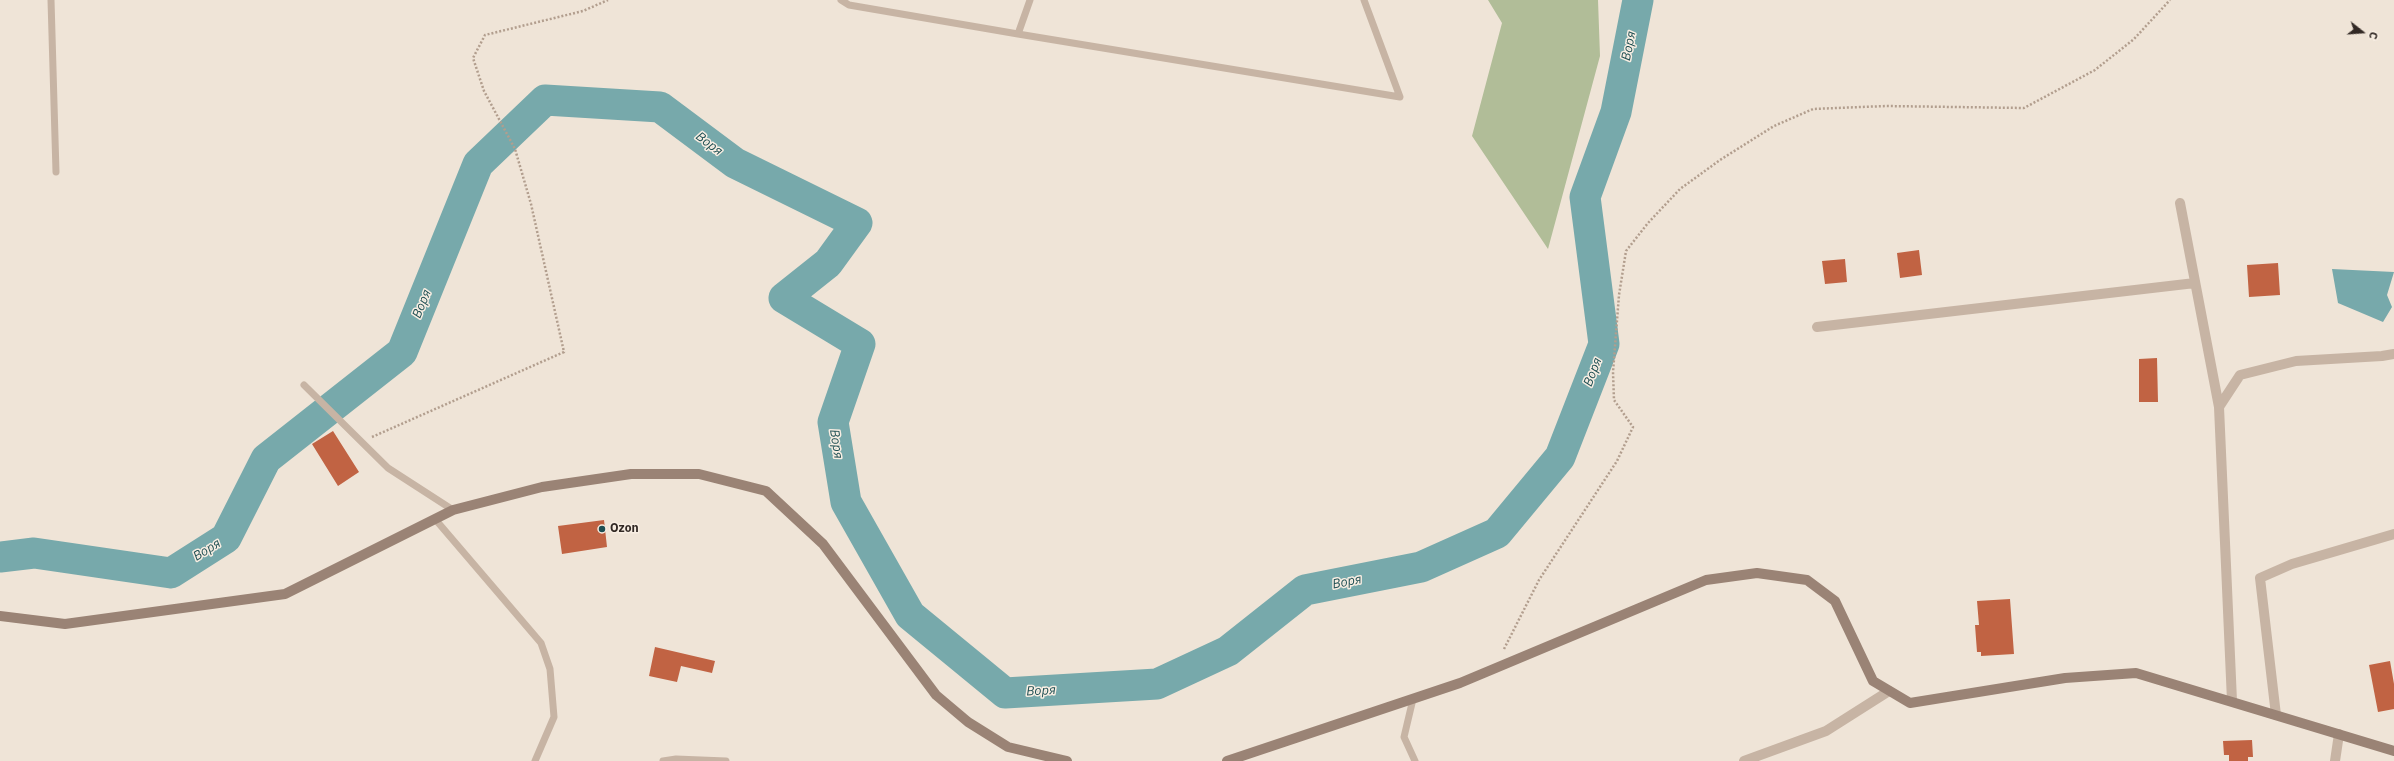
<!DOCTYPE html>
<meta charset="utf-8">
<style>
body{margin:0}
#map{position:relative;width:2394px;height:761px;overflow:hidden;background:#efe4d7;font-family:"IBM Plex Sans",sans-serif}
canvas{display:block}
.north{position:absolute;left:2342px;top:12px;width:40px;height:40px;-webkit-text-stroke:3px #f8eee3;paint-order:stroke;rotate:107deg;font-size:11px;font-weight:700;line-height:16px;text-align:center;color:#322925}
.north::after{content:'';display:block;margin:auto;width:14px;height:18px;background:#322925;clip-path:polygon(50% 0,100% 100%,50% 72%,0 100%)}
</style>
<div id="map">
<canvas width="2394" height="761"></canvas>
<div class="north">С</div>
</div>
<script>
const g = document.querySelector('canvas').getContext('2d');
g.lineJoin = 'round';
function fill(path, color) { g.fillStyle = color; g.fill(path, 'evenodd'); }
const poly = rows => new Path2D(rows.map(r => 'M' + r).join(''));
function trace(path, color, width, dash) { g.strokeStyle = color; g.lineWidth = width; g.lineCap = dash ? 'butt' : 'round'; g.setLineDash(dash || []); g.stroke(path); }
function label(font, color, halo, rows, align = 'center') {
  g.font = font + ' "IBM Plex Sans",sans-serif'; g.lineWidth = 3; g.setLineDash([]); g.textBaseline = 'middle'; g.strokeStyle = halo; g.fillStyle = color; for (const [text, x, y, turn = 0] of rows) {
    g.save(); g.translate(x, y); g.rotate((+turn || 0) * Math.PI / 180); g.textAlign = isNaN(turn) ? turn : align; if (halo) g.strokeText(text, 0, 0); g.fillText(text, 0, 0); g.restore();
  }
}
fill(poly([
 [1488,0,1598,0,1600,56,1548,249,1472,136,1502,23]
]), '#b1bd98');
fill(poly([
 [2332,269,2394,272,2387,295,2392,307,2383,322,2338,303]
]), '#77a9ab');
trace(poly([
 [0,557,34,553,171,573,226,538,266,459,402,352,478,164,545,100,660,107,735,163,857,223,828,263,784,298,860,344,833,422,846,502,910,615,1005,693,1157,684,1228,651,1305,590,1421,567,1497,533,1560,457,1604,344,1585,197,1616,112,1638,0]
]), '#77a9ab', 31);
fill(poly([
 [1919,250,1922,275,1900,278,1897,253],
 [1845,259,1847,282,1825,284,1822,261],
 [2278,263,2280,295,2249,297,2247,265],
 [2157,358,2158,402,2139,402,2139,359],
 [333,431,359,472,338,486,312,444],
 [604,520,607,547,562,554,558,526],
 [2010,599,2014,654,1981,656,1981,652,1977,652,1975,625,1979,625,1977,601],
 [655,647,715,661,712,673,681,666,677,682,649,676],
 [2390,661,2394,684,2394,709,2378,712,2369,665],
 [2252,740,2253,757,2248,757,2248,761,2229,761,2229,755,2224,755,2223,741]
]), '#c16343');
trace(poly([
 [372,437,564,352,531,204,515,149,484,91,473,58,485,35,583,11,608,0],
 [1504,649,1539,580,1617,461,1633,427,1614,400,1613,372,1619,295,1626,251,1648,223,1680,189,1720,160,1774,126,1813,109,1886,106,2024,108,2095,70,2134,39,2170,0]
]), '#b29e8e', 2.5, [2, 2]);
trace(poly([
 [51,0,56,172],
 [841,0,849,5,1018,34,1030,0],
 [1018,34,1400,97,1364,0],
 [304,385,388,468,453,510],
 [435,519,541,643,550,669,554,717,535,761],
 [1413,699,1404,737,1415,761],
 [663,761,676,759,726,761]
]), '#c7b4a4', 7);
trace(poly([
 [2180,203,2219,407,2232,701],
 [1817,327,2195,283],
 [2219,407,2240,375,2296,361,2382,356,2394,354],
 [2276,715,2260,578,2292,564,2394,534],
 [1744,761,1826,731,1889,691],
 [2335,761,2339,734]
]), '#c7b4a4', 10);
trace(poly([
 [0,616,65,624,285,594,453,510,542,487,631,474,699,474,766,491,823,544,936,695,968,722,1008,747,1067,761],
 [1227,761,1460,683,1706,580,1757,573,1807,580,1835,601,1873,681,1910,703,2065,678,2136,673,2394,751]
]), '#9a8375', 10);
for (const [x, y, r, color] of [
 [602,529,4,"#1d4e52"]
]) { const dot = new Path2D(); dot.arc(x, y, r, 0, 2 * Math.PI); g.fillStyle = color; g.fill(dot); trace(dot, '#f8eee3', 1.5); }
label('bold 12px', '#322925', '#f8eee3', [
 ["Ozon",610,529]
], 'left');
label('italic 13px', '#1d4e52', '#f8eee3', [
 ["Воря",1629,46,-79],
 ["Воря",709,144,37],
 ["Воря",422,304,-68],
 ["Воря",1593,372,-69],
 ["Воря",836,444,81],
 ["Воря",207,550,-32],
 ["Воря",1347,582,-11],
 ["Воря",1041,691,-3]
]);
</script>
